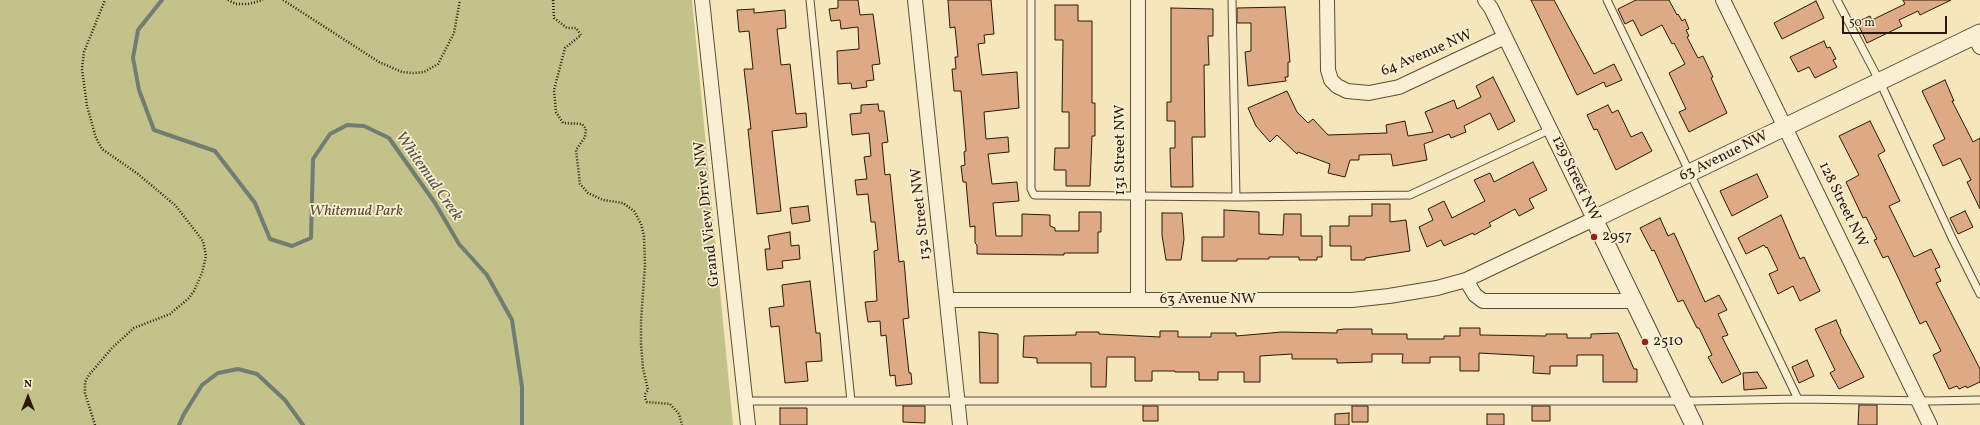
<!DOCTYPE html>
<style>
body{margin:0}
#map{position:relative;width:1980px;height:425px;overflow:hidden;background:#f6e6bb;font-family:Vollkorn,serif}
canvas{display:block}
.north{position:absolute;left:8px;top:377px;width:40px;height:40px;-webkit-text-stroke:3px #f9efd3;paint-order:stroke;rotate:0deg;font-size:11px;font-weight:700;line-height:16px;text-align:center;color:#2c180a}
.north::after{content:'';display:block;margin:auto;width:14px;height:18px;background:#2c180a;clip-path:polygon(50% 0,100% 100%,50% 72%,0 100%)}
.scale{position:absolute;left:1842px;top:16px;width:105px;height:18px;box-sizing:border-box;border:2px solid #2c180a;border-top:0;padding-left:5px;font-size:12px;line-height:14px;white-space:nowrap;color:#2c180a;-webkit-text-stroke:3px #f9efd3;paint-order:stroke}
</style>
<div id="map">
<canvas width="1980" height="425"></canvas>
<div class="north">N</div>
<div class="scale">50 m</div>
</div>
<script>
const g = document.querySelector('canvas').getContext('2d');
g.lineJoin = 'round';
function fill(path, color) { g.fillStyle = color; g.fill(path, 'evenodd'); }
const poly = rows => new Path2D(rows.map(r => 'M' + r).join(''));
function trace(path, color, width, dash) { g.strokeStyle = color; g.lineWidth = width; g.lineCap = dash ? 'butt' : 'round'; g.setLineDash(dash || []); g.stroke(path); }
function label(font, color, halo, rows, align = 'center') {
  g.font = font + ' Vollkorn,serif'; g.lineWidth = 3.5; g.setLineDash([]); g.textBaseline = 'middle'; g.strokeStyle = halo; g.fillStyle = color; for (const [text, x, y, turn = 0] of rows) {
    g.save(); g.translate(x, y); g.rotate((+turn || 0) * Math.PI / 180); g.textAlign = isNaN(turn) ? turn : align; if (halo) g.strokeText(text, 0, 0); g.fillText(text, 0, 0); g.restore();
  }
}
fill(poly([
 [0,0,692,0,733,425,0,425]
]), '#c4c28b');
trace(poly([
 [162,0,138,30,133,58,139,90,154,130,215,151,255,203,270,239,292,246,311,238,313,159,330,134,347,125,364,126,389,138,435,203,459,244,487,275,512,320,522,387,522,425],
 [179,425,184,414,202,385,218,373,238,369,257,374,285,400,303,425]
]), '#717c73', 4);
const building = poly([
 [838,0,858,0,860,15,873,14,880,64,872,65,874,80,866,81,867,87,852,89,851,83,838,84,837,51,859,49,858,27,841,29,840,20,831,21,829,9,838,8,838,0],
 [948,0,991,0,994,34,984,35,985,43,978,44,982,75,1017,72,1019,108,984,112,986,139,1008,137,1009,152,988,154,992,184,1017,182,1019,201,993,203,996,236,1022,236,1022,214,1050,215,1050,226,1055,228,1055,231,1079,231,1079,212,1101,212,1101,232,1098,232,1098,253,1064,253,1064,255,977,254,977,245,975,243,975,226,970,227,966,182,963,182,961,166,965,165,964,152,966,151,961,91,954,91,952,69,956,69,955,57,958,57,955,27,950,28,948,0],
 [1531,0,1554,0,1594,74,1614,64,1622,80,1606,87,1604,82,1577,95,1531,0],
 [1636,0,1669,0,1677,15,1678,14,1682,21,1685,19,1689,29,1686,30,1689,36,1687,37,1698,58,1703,56,1713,77,1711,78,1727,113,1689,132,1679,112,1686,109,1669,73,1685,64,1674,43,1672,44,1662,25,1641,36,1633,20,1625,24,1618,9,1636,0],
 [1903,0,1951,0,1920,15,1918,11,1899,20,1902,26,1867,43,1857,22,1870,16,1872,20,1905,4,1903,0],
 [1816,1,1824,18,1782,39,1774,23,1816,1],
 [1055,5,1078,5,1078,21,1092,21,1092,103,1095,103,1095,136,1092,136,1090,186,1066,186,1066,170,1054,170,1055,148,1069,148,1069,112,1062,112,1063,40,1055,40,1055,5],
 [1285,7,1290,62,1288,62,1288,77,1285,77,1286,81,1248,86,1245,52,1251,51,1251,23,1237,23,1237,8,1285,7],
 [1171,8,1213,9,1213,36,1208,36,1209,65,1204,65,1205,137,1192,137,1193,187,1171,187,1170,148,1175,148,1175,121,1167,121,1167,102,1171,102,1171,8],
 [754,9,754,13,785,10,786,28,777,29,781,65,790,64,796,114,806,113,807,127,772,131,781,211,757,214,748,129,751,129,744,69,753,69,749,31,739,32,737,10,754,9],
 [1824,41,1827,48,1830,47,1836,59,1833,60,1837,67,1815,78,1809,67,1798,72,1790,57,1824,41],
 [1493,77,1515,121,1498,130,1490,113,1464,126,1466,132,1451,138,1449,134,1424,144,1427,160,1393,166,1391,154,1359,155,1359,160,1350,160,1345,177,1328,173,1330,164,1298,152,1297,154,1277,135,1270,142,1256,126,1248,108,1287,91,1297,112,1308,123,1313,119,1328,135,1387,133,1386,125,1405,121,1408,136,1433,132,1425,112,1454,100,1457,109,1481,97,1476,86,1493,77],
 [1945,80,1954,101,1952,101,1973,142,1980,138,1980,209,1967,182,1971,180,1960,158,1943,166,1933,145,1945,139,1922,91,1945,80],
 [878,104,879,111,884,111,888,142,882,143,885,175,890,174,899,262,904,261,909,318,903,319,909,373,911,373,912,384,896,386,895,375,890,376,886,335,881,336,880,321,868,322,865,302,877,301,874,251,878,250,875,222,871,222,868,194,857,195,855,180,867,179,864,157,871,156,869,133,852,135,850,114,861,113,861,105,878,104],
 [1608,105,1612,113,1618,110,1631,137,1642,132,1652,151,1616,170,1597,129,1594,130,1587,115,1608,105],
 [1870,121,1885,151,1878,155,1900,201,1889,206,1914,257,1931,249,1940,267,1935,269,1941,281,1936,283,1980,369,1980,382,1967,388,1966,386,1959,389,1957,386,1949,389,1933,355,1941,351,1926,321,1920,324,1888,256,1883,258,1874,240,1877,239,1866,217,1863,218,1846,182,1859,175,1839,136,1870,121],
 [1533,162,1547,190,1529,199,1534,208,1519,216,1515,209,1489,223,1491,226,1474,235,1473,233,1444,246,1441,240,1427,247,1419,227,1433,220,1428,209,1444,201,1452,218,1485,201,1474,180,1490,173,1494,182,1533,162],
 [1757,174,1768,197,1732,216,1720,191,1757,174],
 [1372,204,1390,204,1390,222,1406,220,1410,251,1365,258,1365,260,1351,260,1351,246,1330,246,1330,226,1349,226,1349,216,1372,216,1372,204],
 [808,206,810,221,792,224,790,208,808,206],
 [1224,210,1259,212,1259,234,1283,235,1284,214,1301,214,1301,236,1322,236,1322,257,1317,257,1317,260,1299,260,1299,257,1269,257,1269,259,1237,259,1237,261,1202,261,1202,237,1224,237,1224,210],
 [1965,211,1973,227,1958,234,1950,218,1965,211],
 [1162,213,1182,213,1184,239,1181,260,1166,260,1162,235,1162,213],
 [1781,215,1800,259,1804,257,1820,291,1800,301,1793,286,1778,294,1769,274,1778,270,1767,247,1766,248,1764,245,1746,254,1738,238,1781,215],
 [1660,218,1668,236,1674,233,1705,302,1719,295,1727,310,1718,314,1728,335,1722,337,1741,374,1722,383,1708,357,1712,355,1699,328,1697,328,1683,300,1678,302,1654,250,1652,251,1640,228,1660,218],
 [790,232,791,246,799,245,800,259,782,261,783,268,767,270,765,249,770,249,768,236,790,232],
 [810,281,816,333,820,333,822,361,806,362,808,381,785,383,779,326,771,327,769,308,784,306,782,285,810,281],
 [1836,320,1841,331,1840,332,1864,377,1839,389,1830,373,1835,370,1815,329,1836,320],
 [1460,328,1480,328,1480,335,1546,336,1546,334,1567,334,1567,338,1591,338,1591,334,1618,333,1634,369,1637,369,1637,382,1603,382,1603,355,1577,355,1577,366,1550,366,1550,374,1533,373,1534,356,1479,353,1479,371,1460,371,1460,357,1430,357,1430,363,1402,363,1403,354,1372,354,1372,362,1337,363,1337,359,1292,359,1292,354,1260,356,1260,382,1244,382,1244,372,1218,372,1218,380,1199,380,1199,372,1175,372,1175,371,1152,371,1152,381,1135,381,1135,357,1107,357,1106,387,1091,387,1091,363,1037,363,1037,358,1023,357,1024,336,1076,335,1076,332,1099,332,1099,334,1160,337,1160,331,1178,331,1178,337,1211,337,1211,333,1236,333,1236,336,1282,332,1337,333,1337,330,1344,329,1372,329,1372,334,1407,334,1407,339,1444,339,1444,336,1460,336,1460,328],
 [979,332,998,334,998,383,980,383,979,332],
 [1807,360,1814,376,1799,383,1792,367,1807,360],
 [1757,372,1767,388,1744,390,1743,373,1757,372],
 [1859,405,1877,405,1877,425,1858,425,1859,405],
 [903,406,925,406,925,423,903,422,903,406],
 [1143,406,1158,406,1158,421,1143,421,1143,406],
 [1352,406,1368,406,1368,422,1352,422,1352,406],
 [1532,406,1550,406,1550,421,1532,421,1532,406],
 [780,408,807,408,807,425,780,425,780,408],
 [1349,413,1349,425,1335,425,1335,414,1349,413],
 [1487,414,1504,414,1504,425,1487,425,1487,414]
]);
fill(building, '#ddaa85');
trace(building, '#2c180a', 1);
const service = poly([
 [1031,0,1031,189,1034,195,1236,197],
 [1232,0,1236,197,1410,195,1551,129],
 [1607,0,1798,399,1931,401,1980,400],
 [1837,0,1880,82,1953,240,1980,294],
 [745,401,851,401,810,0],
 [851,401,1695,401,1798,399]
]);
const minor = poly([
 [702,0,748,425],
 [915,0,960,425],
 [1138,0,1138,299],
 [1327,0,1328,70,1331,80,1337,86,1347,91,1369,93,1399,87,1505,37],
 [1723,0,1930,425],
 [1974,36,1980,47],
 [1466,280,1475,295,1483,301,1634,301],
 [948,300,1352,300,1389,296,1437,288,1466,280,1594,219,1505,37,1491,8,1485,0]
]);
const tertiary = poly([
 [1694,425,1594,219,1980,33]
]);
trace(service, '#5e4c36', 9);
trace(minor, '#5e4c36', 16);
trace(tertiary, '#5e4c36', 19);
trace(poly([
 [228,0,236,4,248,4,263,0],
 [283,0,379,62,402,72,413,73,424,72,438,64,454,33,460,0],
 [553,0,554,18,567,28,576,28,581,35,565,48,554,90,556,112,563,123,582,124,586,129,585,137,576,150,580,184,588,193,603,200,623,203,634,211,641,224,644,236,645,265,641,321,641,344,643,368,648,390,645,394,645,398,647,402,670,404,679,414,682,425],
 [95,425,85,393,85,382,89,375,112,348,134,328,170,314,189,298,194,291,202,273,206,256,203,241,176,206,138,174,102,149,96,138,87,106,82,69,84,52,105,0]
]), '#2c180a', 2.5, [1, 2]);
trace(service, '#f9efd3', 7);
trace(minor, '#f9efd3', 14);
trace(tertiary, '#f9efd3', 17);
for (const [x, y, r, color] of [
 [1594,237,4,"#8f2418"],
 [1645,342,4,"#8f2418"]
]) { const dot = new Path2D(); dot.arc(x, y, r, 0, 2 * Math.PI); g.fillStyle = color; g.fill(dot); trace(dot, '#f9efd3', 1.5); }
label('15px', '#2c180a', '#f9efd3', [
 ["64 Avenue NW",1427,54,-23],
 ["131 Street NW",1121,150,-90],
 ["63 Avenue NW",1724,157,-26],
 ["129 Street NW",1575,179,64],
 ["128 Street NW",1842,205,64],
 ["Grand View Drive NW",708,214,-96],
 ["132 Street NW",922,214,-96],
 ["63 Avenue NW",1208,300]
]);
label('italic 15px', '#5a4b31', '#f9efd3', [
 ["Whitemud Park",356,212]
]);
label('15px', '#2c180a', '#f9efd3', [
 ["2957",1602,237],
 ["2510",1653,342]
], 'left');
label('italic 16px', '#545247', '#f9efd3', [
 ["Whitemud Creek",428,177,55]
]);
</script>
